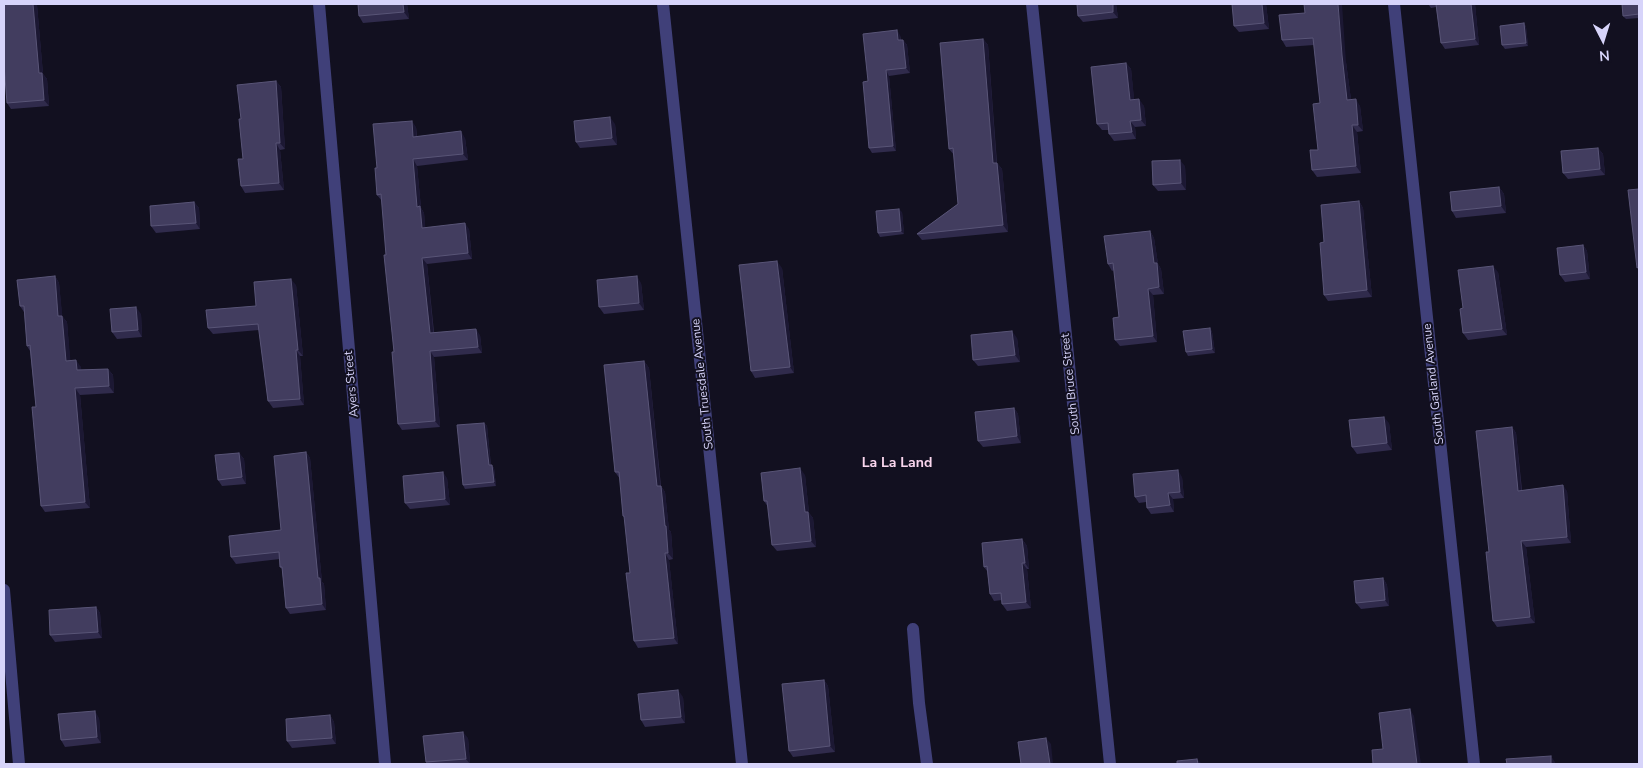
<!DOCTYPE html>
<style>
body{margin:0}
#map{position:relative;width:1643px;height:768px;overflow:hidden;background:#121020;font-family:"Nunito Sans",sans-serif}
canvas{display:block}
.frame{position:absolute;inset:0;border:5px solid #d7d4fa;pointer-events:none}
.north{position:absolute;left:1578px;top:15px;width:50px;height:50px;-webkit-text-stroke:4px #121020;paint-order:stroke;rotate:175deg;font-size:14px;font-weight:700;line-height:20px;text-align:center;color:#d7d4fa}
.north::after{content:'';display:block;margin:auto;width:18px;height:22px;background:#d7d4fa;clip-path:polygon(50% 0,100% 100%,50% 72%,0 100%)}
</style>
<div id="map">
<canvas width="1643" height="768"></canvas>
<div class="frame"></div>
<div class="north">N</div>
</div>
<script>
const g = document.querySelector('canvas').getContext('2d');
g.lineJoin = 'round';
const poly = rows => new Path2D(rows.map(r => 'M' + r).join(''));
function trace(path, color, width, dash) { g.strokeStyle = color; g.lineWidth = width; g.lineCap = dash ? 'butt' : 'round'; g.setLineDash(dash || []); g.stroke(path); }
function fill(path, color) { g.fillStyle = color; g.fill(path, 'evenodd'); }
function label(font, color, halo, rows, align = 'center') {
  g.font = font + ' "Nunito Sans",sans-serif'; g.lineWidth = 4; g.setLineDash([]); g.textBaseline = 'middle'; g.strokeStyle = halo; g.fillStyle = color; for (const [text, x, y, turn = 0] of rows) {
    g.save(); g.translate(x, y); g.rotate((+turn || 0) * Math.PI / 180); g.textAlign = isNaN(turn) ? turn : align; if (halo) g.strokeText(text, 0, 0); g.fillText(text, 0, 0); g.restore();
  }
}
trace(poly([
 [319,4,385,764],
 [663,4,742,764],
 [1032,4,1110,764],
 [1394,4,1474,764],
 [4,590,19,764],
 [913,629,919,703,927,764]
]), '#404079', 12);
fill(poly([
 [4,4,51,4,37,5,43,74,47,79,49,106,11,109,7,103],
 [358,4,407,4,409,19,363,23,359,16],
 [1077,4,1116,4,1118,18,1083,22,1078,16],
 [1266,4,1269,29,1239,32,1234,26],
 [1428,4,1475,4,1479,45,1445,49,1441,43,1436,7,1431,8],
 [1639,4,1639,18,1626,19,1623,16],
 [1305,13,1346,62,1351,100,1360,106,1363,131,1357,132,1361,173,1317,177,1312,170,1318,150,1320,103,1314,45,1286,47,1282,40],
 [1524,23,1526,27,1528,46,1505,49,1502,45],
 [900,35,901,40,903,40,907,45,910,73,889,76,896,151,872,153,869,148,868,81],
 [983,39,988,45,997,163,1002,169,1008,232,922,240,917,234,958,204,954,155,949,149],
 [1126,63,1131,69,1134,100,1144,106,1146,126,1135,127,1136,139,1114,141,1109,134,1109,130,1102,130,1097,124],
 [276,81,281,87,285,149,280,150,284,190,245,193,241,186,243,159,241,119],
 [615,124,617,145,580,148,576,142],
 [416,127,417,136,465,138,468,160,417,166,421,208,424,213,425,227,469,229,472,259,427,264,434,332,480,335,482,353,434,357,440,427,402,430,398,424,394,352,382,201,377,195,377,168],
 [1598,148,1603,154,1605,175,1568,179,1563,173],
 [1185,166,1186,190,1158,191,1153,185],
 [1499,187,1504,194,1506,213,1456,218,1452,211],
 [1359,201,1363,208,1372,297,1328,301,1324,295,1324,242],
 [194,202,199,208,200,229,156,233,151,226],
 [902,212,904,234,880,237,878,233],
 [1150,231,1154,238,1158,264,1161,269,1164,294,1153,295,1157,342,1120,346,1115,340,1119,317,1114,270,1112,271,1108,264],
 [1583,245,1587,251,1590,279,1565,282,1560,275],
 [782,268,794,373,755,378,751,371],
 [1498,272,1507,335,1468,340,1463,333],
 [55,276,59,283,62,316,67,322,70,361,81,367,81,370,108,369,113,375,114,393,80,395,90,508,45,512,41,506,36,407,30,351,27,346,24,312,20,306],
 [641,283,644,310,604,314,599,307],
 [296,285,303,356,300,356,304,405,273,408,268,401,259,330,213,334,208,328,256,306],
 [141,314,142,337,117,339,112,332],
 [1210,328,1212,332,1215,353,1188,356,1186,352],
 [1017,338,1020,362,978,366,973,360],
 [644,361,649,368,661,486,665,492,669,530,671,532,673,559,669,560,678,644,638,648,634,641,630,573,625,518,623,516,620,479,615,472],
 [1014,408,1018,414,1021,443,983,447,978,441],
 [484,423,487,426,491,465,494,468,496,486,465,489,463,485],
 [1389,423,1392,450,1357,454,1352,447],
 [1512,427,1516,433,1522,490,1567,491,1571,543,1526,547,1535,623,1497,627,1493,621],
 [306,452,310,458,322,582,324,584,326,610,290,614,286,608,282,569,280,567,280,559,236,564,231,557,281,530],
 [239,453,244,459,246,484,222,486,218,480],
 [805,475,809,513,813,518,816,547,777,551,772,545,768,507,764,501],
 [1182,477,1184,498,1173,499,1174,512,1151,514,1147,508,1146,502,1139,503,1135,497],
 [447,478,450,505,410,509,405,503],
 [1022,539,1027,546,1029,569,1027,569,1031,608,1007,611,1002,604,1002,600,994,601,990,594,987,571,984,567],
 [1383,578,1387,585,1389,606,1361,609,1356,603],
 [96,607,100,613,102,638,55,642,50,635],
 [824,680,828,686,835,752,793,757,789,751],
 [683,697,685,723,645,727,641,720],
 [330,715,334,722,336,744,292,748,287,741],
 [99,718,101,743,65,747,61,740],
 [468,738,470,764,427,764,426,762]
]), '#302b4c');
fill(poly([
 [33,4,36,4,37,5,43,74,47,79,49,106,44,100,39,73],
 [403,4,407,4,409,19,404,12],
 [1113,4,1116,4,1118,18,1113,12],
 [1262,4,1266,4,1269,29,1264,23],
 [1338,4,1342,4,1346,62,1352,107,1347,100,1342,55],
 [1471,4,1475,4,1479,45,1475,39],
 [1524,23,1526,27,1528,46,1526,43],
 [897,30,900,35,901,46,898,40],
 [983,39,988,45,997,169,993,163],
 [903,40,907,45,910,73,906,68],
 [1126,63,1131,69,1135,107,1130,100],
 [886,70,889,76,896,151,893,146],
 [276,81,281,87,285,149,280,143],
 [1139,99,1144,106,1146,126,1141,120],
 [1356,99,1360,106,1363,131,1358,125],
 [610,117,615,124,617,145,612,138],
 [412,121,416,127,417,143,413,137],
 [1130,121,1135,127,1136,139,1132,132],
 [1352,125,1357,132,1361,173,1356,166],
 [461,131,465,138,468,160,463,154],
 [276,143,280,150,284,190,279,183],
 [1598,148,1603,154,1605,175,1600,169],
 [413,159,417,166,421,208,424,213,426,234,422,228,417,207],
 [1180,160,1185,166,1186,190,1181,183],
 [997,163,1002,169,1008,232,1003,225],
 [1499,187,1504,194,1506,213,1501,206],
 [1359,201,1363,208,1372,297,1367,290],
 [194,202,199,208,200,229,196,223],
 [899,209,902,212,904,234,901,231],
 [465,223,469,229,472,259,468,253],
 [1150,231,1154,238,1158,264,1161,269,1164,294,1159,287,1154,263],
 [1583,245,1587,251,1590,279,1586,272],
 [422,258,427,264,434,339,430,333],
 [777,261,782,268,794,373,790,367],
 [1493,266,1498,272,1507,335,1502,329],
 [55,276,59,283,63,322,58,316],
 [637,276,641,283,644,310,639,303],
 [291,279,296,285,303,356,298,350],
 [1148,289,1153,295,1157,342,1153,336],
 [136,307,141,314,142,337,138,330],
 [62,316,67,322,71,367,66,361],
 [1210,328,1212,332,1215,353,1212,349],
 [476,329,480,335,482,353,478,347],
 [1012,331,1017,338,1020,362,1015,355],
 [296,350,300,356,304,405,300,399],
 [430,351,434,357,440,427,435,421],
 [76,360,81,367,82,376,77,370],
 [644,361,649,368,661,492,657,486],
 [108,369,113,375,114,393,109,386],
 [75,388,80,395,90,508,85,502],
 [1014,408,1018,414,1021,443,1017,436],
 [1384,417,1389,423,1392,450,1387,443],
 [484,423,487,426,491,468,489,465],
 [1512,427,1516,433,1522,497,1518,491],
 [306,452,310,458,322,582,324,584,326,610,322,604,318,578],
 [239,453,244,459,246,484,242,477],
 [492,465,494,468,496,486,494,482],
 [800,468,805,475,809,513,813,518,816,547,811,541,805,512],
 [1178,470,1182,477,1184,498,1180,492],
 [443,472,447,478,450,505,445,499],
 [1563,485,1567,491,1571,543,1567,537],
 [661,486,665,492,669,530,671,532,673,559,668,553],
 [1168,493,1173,499,1174,512,1170,505],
 [1022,539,1027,546,1029,569,1025,563],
 [1521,541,1526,547,1535,623,1530,617],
 [665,553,669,560,678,644,674,638],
 [1022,563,1027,569,1031,608,1026,602],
 [1383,578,1387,585,1389,606,1385,600],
 [96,607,100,613,102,638,98,632],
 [824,680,828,686,835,752,830,746],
 [678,690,683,697,685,723,681,717],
 [1410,709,1414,716,1421,764,1417,764],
 [95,711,99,718,101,743,97,737],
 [330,715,334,722,336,744,332,738],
 [463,732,468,738,470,764,466,759],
 [1046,738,1051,744,1053,764,1050,764],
 [1551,756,1555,762,1555,764,1551,764],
 [1197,759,1202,764,1198,764]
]), '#1c1833');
const building = poly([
 [4,4,33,4,39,73,42,73,44,100,7,103,4,65,4,4],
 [358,4,403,4,404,12,359,16,358,4],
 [1077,4,1113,4,1113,12,1078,16,1077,4],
 [1232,4,1262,4,1264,23,1234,26,1232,4],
 [1304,4,1338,4,1342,55,1347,100,1356,99,1358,125,1352,125,1356,166,1312,170,1310,150,1318,150,1313,104,1320,103,1313,38,1282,40,1279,15,1305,13,1304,4],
 [1436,4,1471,4,1475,39,1441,43,1436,4],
 [1622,4,1639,4,1639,14,1623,16,1622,4],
 [1524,23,1526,43,1502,45,1500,26,1524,23],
 [897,30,898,40,903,40,906,68,886,70,893,146,869,148,863,82,868,81,863,34,897,30],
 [983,39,993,163,997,163,1003,225,917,234,958,204,953,148,949,149,940,43,983,39],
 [1126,63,1130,100,1139,99,1141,120,1130,121,1132,132,1109,134,1108,123,1097,124,1091,67,1126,63],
 [276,81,280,143,276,143,279,183,241,186,238,159,243,159,239,119,241,119,237,85,276,81],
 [610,117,612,138,576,142,574,121,610,117],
 [412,121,413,137,461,131,463,154,413,159,417,207,420,206,422,228,465,223,468,253,422,258,430,333,476,329,478,347,430,351,435,421,398,424,392,352,394,352,384,255,386,255,381,194,377,195,375,168,377,168,373,124,412,121],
 [1598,148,1600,169,1563,173,1561,151,1598,148],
 [1180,160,1181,183,1153,185,1152,161,1180,160],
 [1499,187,1501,206,1452,211,1450,192,1499,187],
 [1639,189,1639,267,1637,268,1628,190,1639,189],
 [1359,201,1367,290,1324,295,1320,243,1324,242,1321,205,1359,201],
 [194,202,196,223,151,226,150,206,194,202],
 [899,209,901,231,878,233,876,211,899,209],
 [1150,231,1154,263,1157,263,1159,287,1148,289,1153,336,1115,340,1113,318,1119,317,1113,263,1108,264,1104,236,1150,231],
 [1583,245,1586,272,1560,275,1557,248,1583,245],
 [777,261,790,367,751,371,739,265,777,261],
 [1493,266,1502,329,1463,333,1460,309,1463,308,1458,270,1493,266],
 [55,276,58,316,62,316,66,361,76,360,77,370,108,369,109,386,75,388,85,502,41,506,32,407,36,407,30,345,27,346,24,306,20,306,17,280,55,276],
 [637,276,639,303,599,307,597,280,637,276],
 [291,279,298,350,296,350,300,399,268,401,258,324,208,328,206,310,256,306,254,282,291,279],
 [136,307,138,330,112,332,110,309,136,307],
 [1210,328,1212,349,1186,352,1183,331,1210,328],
 [1012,331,1015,355,973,360,971,335,1012,331],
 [644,361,657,486,661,486,665,526,666,526,668,553,665,553,674,638,634,641,626,573,630,573,624,516,623,516,619,472,615,472,604,365,644,361],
 [1014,408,1017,436,978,441,975,412,1014,408],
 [1384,417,1387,443,1352,447,1349,420,1384,417],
 [484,423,489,465,492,465,494,482,463,485,457,425,484,423],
 [1512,427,1518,491,1563,485,1567,537,1521,541,1530,617,1493,621,1486,552,1489,552,1476,431,1512,427],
 [306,452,318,578,320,578,322,604,286,608,282,567,280,567,279,552,231,557,229,536,281,530,274,456,306,452],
 [239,453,242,477,218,480,215,455,239,453],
 [800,468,805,512,808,512,811,541,772,545,767,501,764,501,761,473,800,468],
 [1178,470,1180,492,1168,493,1170,505,1147,508,1146,495,1135,497,1133,474,1178,470],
 [443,472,445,499,405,503,403,476,443,472],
 [1022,539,1025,563,1022,563,1026,602,1002,604,1001,593,990,594,987,566,984,567,982,543,1022,539],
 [1383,578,1385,600,1356,603,1354,581,1383,578],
 [96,607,98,632,50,635,49,610,96,607],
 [824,680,830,746,789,751,782,684,824,680],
 [678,690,681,717,641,720,638,694,678,690],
 [1410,709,1417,764,1373,764,1372,750,1383,749,1379,713,1410,709],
 [95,711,97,737,61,740,58,714,95,711],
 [330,715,332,738,287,741,286,719,330,715],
 [463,732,466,759,426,762,423,736,463,732],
 [1046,738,1050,764,1021,764,1018,742,1046,738],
 [1551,756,1551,764,1507,764,1506,759,1551,756],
 [1197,759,1198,764,1177,764,1177,761,1197,759]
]);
fill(building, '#423d5f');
trace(building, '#595577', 1);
label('12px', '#d7d4fa', '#121020', [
 ["Ayers Street",352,384,-95],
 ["South Truesdale Avenue",703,384,-96],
 ["South Bruce Street",1071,384,-96],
 ["South Garland Avenue",1434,384,-96]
]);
label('bold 14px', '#fad6ee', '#121020', [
 ["La La Land",897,464]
]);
</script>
